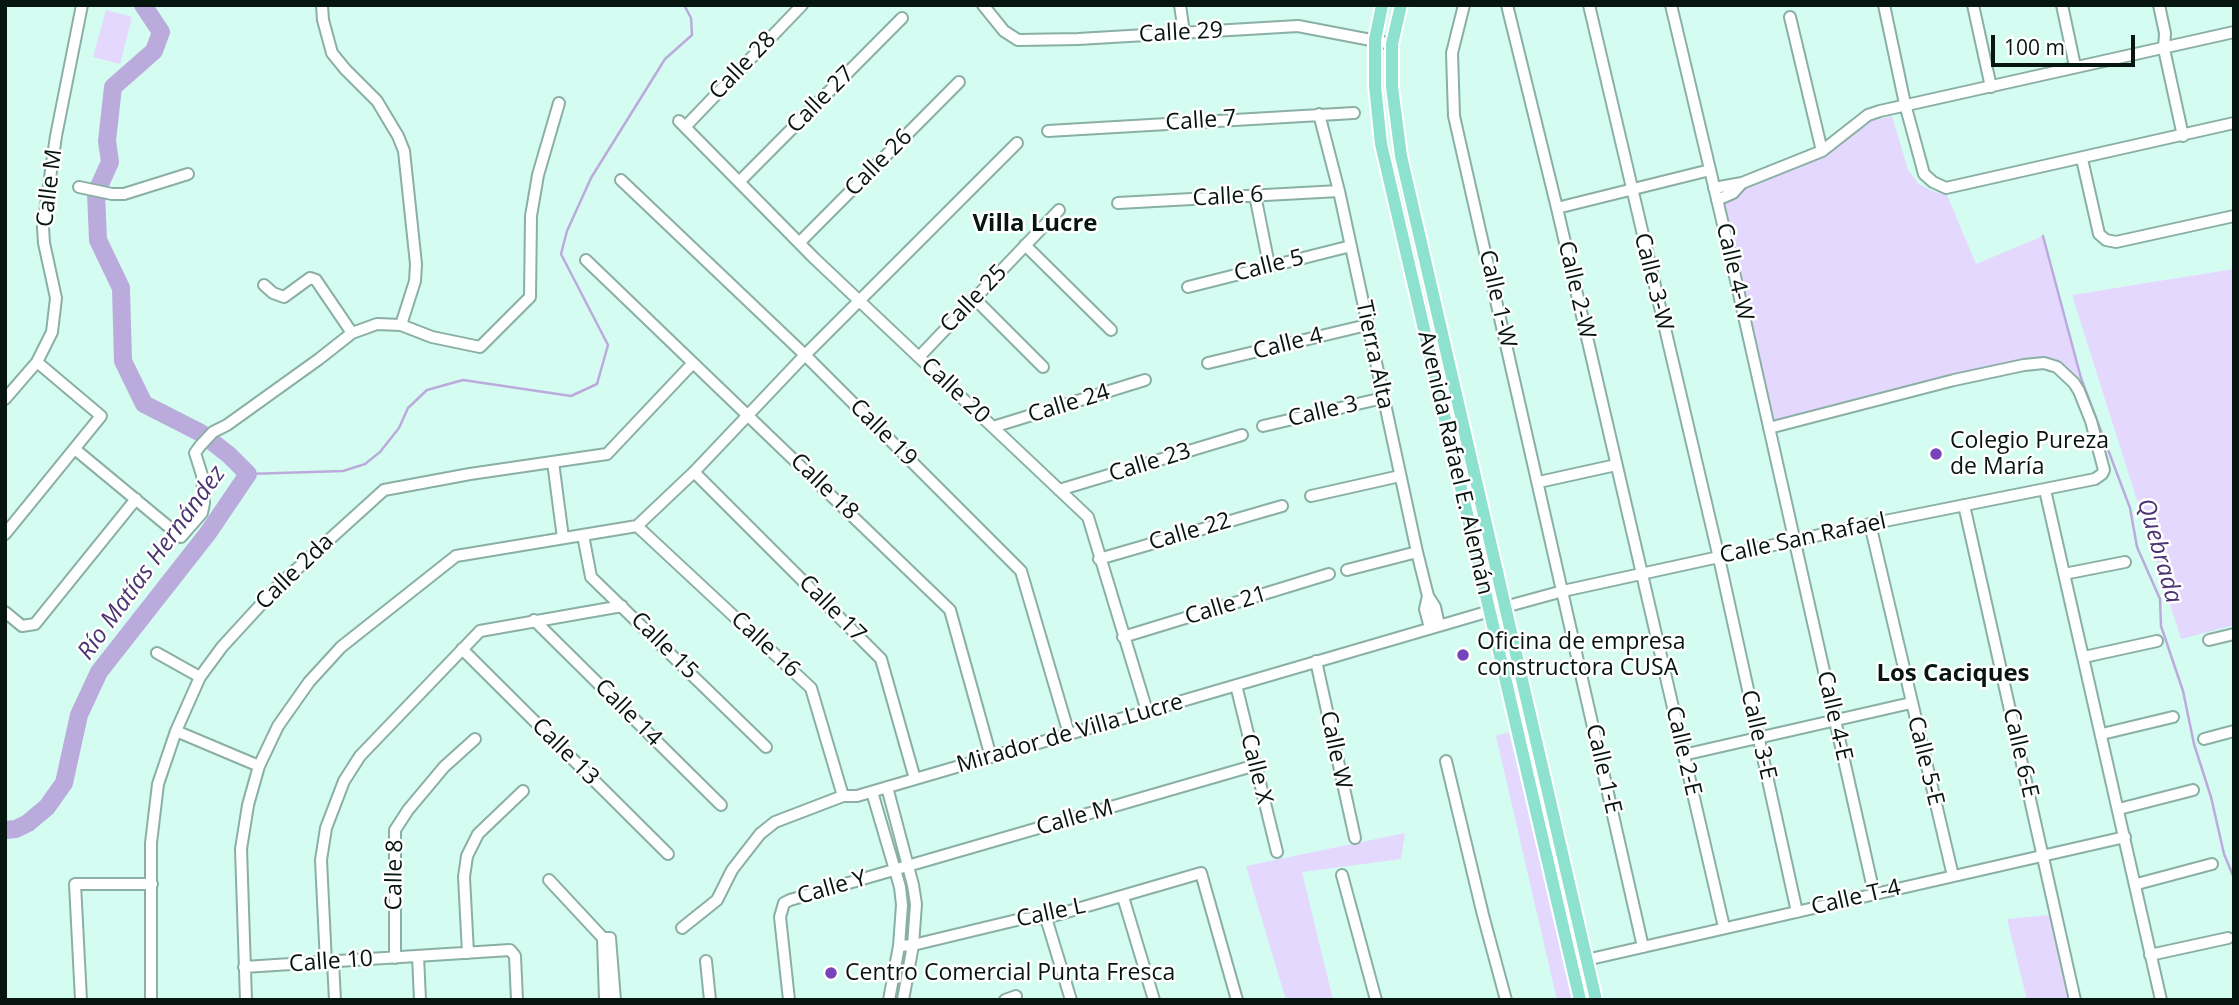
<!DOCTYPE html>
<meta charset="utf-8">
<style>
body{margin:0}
#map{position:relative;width:2239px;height:1005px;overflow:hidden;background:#d5fcf0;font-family:"Open Sans",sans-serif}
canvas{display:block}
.frame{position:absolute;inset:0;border:7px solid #071511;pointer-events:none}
.scale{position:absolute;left:1991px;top:35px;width:144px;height:32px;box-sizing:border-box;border:4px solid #071511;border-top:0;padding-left:9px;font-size:21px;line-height:24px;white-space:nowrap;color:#071511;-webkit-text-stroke:5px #fff;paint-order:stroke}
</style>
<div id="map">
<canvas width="2239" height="1005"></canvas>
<div class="frame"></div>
<div class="scale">100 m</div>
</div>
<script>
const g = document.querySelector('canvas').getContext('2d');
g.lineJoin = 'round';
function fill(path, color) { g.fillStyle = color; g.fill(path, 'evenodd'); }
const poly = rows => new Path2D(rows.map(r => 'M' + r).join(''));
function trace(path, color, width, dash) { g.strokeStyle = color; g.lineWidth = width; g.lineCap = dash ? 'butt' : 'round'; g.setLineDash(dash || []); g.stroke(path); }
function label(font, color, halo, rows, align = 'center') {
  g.font = font + ' "Open Sans",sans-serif'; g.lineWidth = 5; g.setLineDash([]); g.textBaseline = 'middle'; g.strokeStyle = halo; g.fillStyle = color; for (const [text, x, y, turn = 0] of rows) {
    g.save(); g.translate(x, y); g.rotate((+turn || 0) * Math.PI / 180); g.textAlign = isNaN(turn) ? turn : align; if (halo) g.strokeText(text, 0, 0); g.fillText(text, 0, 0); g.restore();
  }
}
fill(poly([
 [106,10,132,17,120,64,93,57],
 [1892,116,1908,170,1919,184,1932,191,1947,195,1976,264,2043,236,2081,378,2074,383,2044,363,1769,428,1718,204,1860,124],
 [2234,269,2234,625,2181,639,2072,295],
 [1509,732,1573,1000,1557,1000,1496,736],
 [1405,833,1401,859,1302,872,1333,1000,1286,1000,1246,866],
 [2050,915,2071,1000,2027,1000,2007,919]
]), '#e4d8fe');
trace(poly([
 [2043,236,2081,378,2130,508,2137,547,2160,599,2161,626,2183,691,2194,744,2211,797,2224,854,2234,878],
 [248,474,343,471,365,464,380,452,399,428,408,408,427,390,463,380,571,396,597,384,608,345,561,254,567,231,591,178,665,59,692,35,691,18,684,5]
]), '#bbabdd', 2.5);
trace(poly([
 [5,830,16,829,28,823,47,807,64,783,79,715,99,672,208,533,248,474,229,455,201,433,144,404,123,361,121,288,98,240,96,193,110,162,107,141,113,87,154,51,161,32,143,5]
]), '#bbabdd', 18);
const minor = poly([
 [322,5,323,20,332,53,345,69,377,101,398,136,404,151,416,264,415,281,401,325],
 [983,5,1004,31,1018,40,1078,39,1298,26,1392,44],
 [1180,5,1184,33],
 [1464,5,1452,53,1454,116,1643,947],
 [1507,5,1557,208,1724,927],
 [1589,5,1719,558,1797,912],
 [1671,5,1730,254,1874,893],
 [1884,5,1905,104,1924,174,1933,182,1946,188,2234,123],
 [1973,5,1991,87],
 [2062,5,2075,66],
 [2159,5,2165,33,2164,49,2183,136],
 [1790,17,1822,151],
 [1319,114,1339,191,1417,552,1428,596,1435,607,1439,625],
 [679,121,814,258,1088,517,1147,711],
 [685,127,802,5],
 [1048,131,1354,113],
 [2082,159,2099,234,2106,240,2116,242,2234,216],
 [621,180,805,355,1021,571,1069,734],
 [739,182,902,18],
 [79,187,112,194,124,194,188,174],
 [1714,188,1742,183,1822,151,1868,115,1880,111,2234,32],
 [1255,195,1269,265],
 [1717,200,1733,193,1742,183],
 [1118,203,1339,191],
 [1557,208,1710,170],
 [799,243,959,82],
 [1025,245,1111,330],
 [586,260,950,610,991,757],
 [264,285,273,293,284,297,310,278,316,280,352,333],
 [1188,287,1351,246],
 [975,299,1043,367],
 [919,357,1059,210],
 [1208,363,1367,325],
 [5,399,37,362,52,332,56,298,44,243,43,227,56,136,82,5],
 [1263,426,1383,398],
 [993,427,1145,380],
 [76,450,181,537,202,513,204,503,202,475,195,453,200,446,213,432,227,425,319,359,352,333,377,324,401,325,432,337,480,347,530,297,531,216,538,175,559,103],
 [553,462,563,538],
 [694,472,881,659,915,779],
 [1539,482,1616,465],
 [1059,490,1242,435],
 [2045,490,2161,1000],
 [1311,496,1400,476],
 [1964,505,2075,1000],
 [1870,524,1953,876],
 [637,526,811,688,843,796],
 [5,534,101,416,37,362],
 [583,535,591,577,766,747],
 [1099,559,1282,506],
 [1347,570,1417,552],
 [2064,574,2125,562],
 [1428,596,1425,609,1430,628],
 [5,612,22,626,35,624,136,499],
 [534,620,721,805],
 [1123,637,1329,574],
 [2209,640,2234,634],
 [462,649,668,854],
 [157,653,200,677],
 [2084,657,2157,641],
 [1316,661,1355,838],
 [1236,685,1277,852],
 [176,731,259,766],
 [2102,734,2173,717],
 [2204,739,2234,731],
 [1683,755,1911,703],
 [1446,761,1483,915,1506,1000],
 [887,787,913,885,916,904,913,945,903,1000],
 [872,792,900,887,902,905,899,946,889,1000],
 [2119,809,2193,790],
 [1342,875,1376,1000],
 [549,880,603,938,605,1000],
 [2137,884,2212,864],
 [1123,897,1154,1000],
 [1046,918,1071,1000],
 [682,928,717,900,732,870,760,834,775,822,843,796,857,796,1490,611,1563,591,1870,524,2095,479,2102,474,2104,470,2091,421,2079,391,2074,383,2057,367,2044,363,2024,365,1954,380,1769,428],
 [603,938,610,938,615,1000],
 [899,946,913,945,1021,919,1046,918,1201,873,1237,1000],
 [468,953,464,877,467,856,478,834,523,791],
 [2150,955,2228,938],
 [418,956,420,1000],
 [395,958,395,830,408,810,444,767,475,739],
 [1586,960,2125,837],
 [706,961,710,1000],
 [333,962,335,1000],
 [326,963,321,860,326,828,344,781,360,756,480,631,622,606],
 [244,967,510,950,515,956,517,1000],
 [81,1000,75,884,152,884],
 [151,1000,151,843,158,784,176,731,200,677,222,647,277,587,384,490,470,474,607,454,693,363],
 [246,1000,241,849,248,805,259,766,278,726,309,682,341,647,456,556,637,526,694,472,805,355,1017,143],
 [789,1000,780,917,784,903,790,900,1256,765],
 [1005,1000,1016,996]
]);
const major = poly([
 [1382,5,1375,40,1375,86,1381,144,1580,1000],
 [1401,5,1392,44,1392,87,1401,156,1596,1000]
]);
trace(minor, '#8aafa4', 14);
trace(major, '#fff', 16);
trace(minor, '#fff', 10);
trace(major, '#8de2cf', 12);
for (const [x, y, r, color] of [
 [1936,454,7,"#7643bb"],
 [1463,655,7,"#7643bb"],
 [831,973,7,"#7643bb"]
]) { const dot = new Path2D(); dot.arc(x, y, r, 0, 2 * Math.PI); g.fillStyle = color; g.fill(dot); trace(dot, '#fff', 2.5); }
label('23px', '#071511', '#fff', [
 ["Calle 29",1181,33,-3],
 ["Calle 28",743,66,-46],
 ["Calle 27",821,100,-45],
 ["Calle 7",1201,121,-4],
 ["Calle 26",879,163,-45],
 ["Calle M",50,188,-83],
 ["Calle 6",1228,197,-3],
 ["Calle 5",1269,266,-14],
 ["Calle 4-W",1734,272,77],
 ["Calle 3-W",1653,282,76],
 ["Calle 2-W",1576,290,77],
 ["Calle 25",974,299,-46],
 ["Calle 1-W",1497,299,77],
 ["Calle 4",1288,344,-14],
 ["Tierra Alta",1374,355,78],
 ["Calle 20",955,391,43],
 ["Calle 24",1069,404,-17],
 ["Calle 3",1323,412,-13],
 ["Calle 19",883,433,45],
 ["Calle 23",1150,463,-17],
 ["Avenida Rafael E. Alemán",1455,463,77],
 ["Calle 18",824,487,44],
 ["Calle 22",1190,532,-16],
 ["Calle San Rafael",1803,539,-12],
 ["Calle 2da",295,572,-44],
 ["Calle 21",1226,606,-17],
 ["Calle 17",832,609,45],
 ["Calle 16",765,645,43],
 ["Calle 15",664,646,45],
 ["Calle 14",628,713,45],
 ["Calle 4-E",1834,716,77],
 ["Mirador de Villa Lucre",1070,734,-16],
 ["Calle 3-E",1758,735,77],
 ["Calle W",1335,750,78],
 ["Calle 2-E",1683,751,77],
 ["Calle 13",565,752,45],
 ["Calle 6-E",2020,753,77],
 ["Calle 5-E",1925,761,76],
 ["Calle X",1256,769,76],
 ["Calle 1-E",1603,769,77],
 ["Calle M",1075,818,-16],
 ["Calle 8",395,875,-89],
 ["Calle Y",832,888,-16],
 ["Calle T-4",1856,898,-13],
 ["Calle L",1051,913,-12],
 ["Calle 10",331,962,-4]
]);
label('23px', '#071511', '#fff', [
 ["Colegio Pureza",1950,441],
 ["de María",1950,467],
 ["Oficina de empresa",1477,642],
 ["constructora CUSA",1477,668],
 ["Centro Comercial Punta Fresca",845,973]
], 'left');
label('bold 24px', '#071511', '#fff', [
 ["Villa Lucre",1035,224],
 ["Los Caciques",1953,674]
]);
label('italic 24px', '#4b3471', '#fff', [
 ["Quebrada",2159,551,74],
 ["Río Matías Hernández",152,563,-54]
]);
</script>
